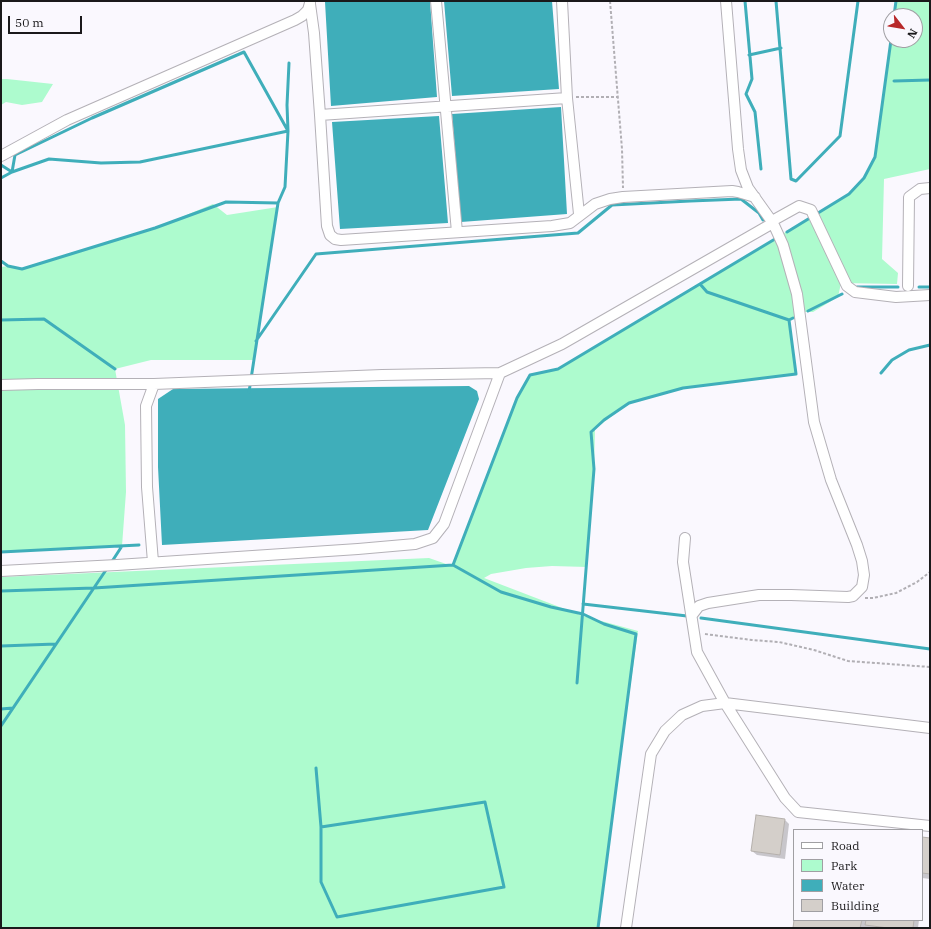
<!DOCTYPE html>
<style>
body{margin:0}
#map{position:relative;width:931px;height:929px;overflow:hidden;background:#faf8fe;font-family:"IBM Plex Serif",serif}
canvas{display:block}
.frame{position:absolute;inset:0;border:2px solid #1a191b;pointer-events:none}
.legend{position:absolute;left:793px;top:829px;width:130px;height:92px;box-sizing:border-box;background:#faf8fe;border:1px solid #a09fa3;margin:0;padding:5px 7px;list-style:none;font-size:12px;color:#1a191b}
.legend li{display:flex;align-items:center;gap:8px;height:20px}
.legend b{width:20px;border:1px solid #a09fa3}
.north{position:absolute;left:883px;top:8px;width:40px;height:40px;box-sizing:border-box;background:#faf8fe;border:1px solid #a09fa3;border-radius:50%;rotate:121deg;font-size:11px;font-weight:700;line-height:16px;text-align:center;color:#1a191b}
.north::after{content:'';display:block;margin:auto;width:14px;height:18px;background:#b8292a;clip-path:polygon(50% 0,100% 100%,50% 72%,0 100%)}
.scale{position:absolute;left:8px;top:16px;width:74px;height:18px;box-sizing:border-box;border:2px solid #1a191b;border-top:0;padding-left:5px;font-size:12px;line-height:14px;white-space:nowrap;color:#1a191b;-webkit-text-stroke:3px #faf8fe;paint-order:stroke}
</style>
<div id="map">
<canvas width="931" height="929"></canvas>
<div class="frame"></div>
<ul class="legend">
<li><b style="height:5px;background:#fff"></b>Road</li>
<li><b style="height:11px;background:#adfbce"></b>Park</li>
<li><b style="height:11px;background:#3faeba"></b>Water</li>
<li><b style="height:11px;background:#d4cfca"></b>Building</li>
</ul>
<div class="north">N</div>
<div class="scale">50 m</div>
</div>
<script>
const g = document.querySelector('canvas').getContext('2d');
g.lineJoin = 'round';
function fill(path, color) { g.fillStyle = color; g.fill(path, 'evenodd'); }
const poly = rows => new Path2D(rows.map(r => 'M' + r).join(''));
function trace(path, color, width, dash) { g.strokeStyle = color; g.lineWidth = width; g.lineCap = dash ? 'butt' : 'round'; g.setLineDash(dash || []); g.stroke(path); }
fill(poly([
 [896,1,930,1,930,169,884,179,882,259,898,273,897,284,841,283,838,297,813,312,802,312,789,320,796,374,683,388,629,403,595,429,594,469,587,567,552,566,526,568,491,574,484,578,583,616,638,631,597,928,1,928,1,577,429,558,449,565,453,565,517,398,530,375,558,369,849,194,864,178,875,157,891,40,915,40,915,16,894,16],
 [1,79,7,79,53,84,42,102,22,105,6,102,1,105],
 [213,204,227,215,278,207,253,360,151,360,115,369,125,425,126,492,122,546,1,552,1,267,8,266,22,269,155,228]
]), '#adfbce');
fill(poly([
 [430,1,437,97,331,106,325,2],
 [444,1,552,1,559,89,452,96],
 [561,107,567,214,461,222,452,114],
 [439,116,448,223,340,229,332,122],
 [469,386,477,391,479,399,428,530,162,545,158,467,158,399,173,389]
]), '#3faeba');
fill(poly([
 [785,820,789,824,785,859,757,855,752,851],
 [922,838,930,839,930,879,922,878],
 [795,920,919,920,918,928,794,928]
]), '#0003');
trace(poly([
 [745,1,752,79,746,94,755,112,761,169],
 [776,1,791,179,796,181,840,136,858,1],
 [894,16,896,1],
 [749,55,781,48],
 [894,81,930,80],
 [1,165,12,172],
 [12,172,15,155,92,118,244,52,288,131],
 [1,178,12,172,49,159,101,163,140,162,288,131],
 [787,232,849,194,864,178,875,157,891,40],
 [1,261,8,266,22,269,155,228,226,202,278,203],
 [700,284,707,292,789,320,793,318],
 [857,287,898,287],
 [919,287,930,287],
 [808,311,842,294],
 [1,320,44,319,115,369],
 [256,341,316,254,578,233,612,205,690,201,741,199,759,213,763,220],
 [881,373,892,360,909,350,930,345],
 [249,392,278,203,285,187,288,131,287,105,289,63],
 [1,552,139,545],
 [111,563,122,546],
 [453,565,517,398,530,375,558,369,775,239],
 [1,591,94,588,453,565,501,592,551,607,583,614,604,624,636,634,598,928],
 [583,604,687,616],
 [701,618,930,649],
 [1,646,56,644],
 [577,683,594,469,591,432,604,420,629,403,683,388,796,374,789,320],
 [1,709,13,708],
 [1,726,108,567],
 [316,768,321,827,321,882,337,917,504,887,485,802,321,827]
]), '#3faeba', 3);
const building = poly([
 [756,815,785,819,780,855,751,851,756,815],
 [922,837,930,838,930,874,922,873,922,837],
 [794,920,862,920,860,928,793,928,794,920],
 [866,920,914,920,913,928,888,928,865,925,866,920]
]);
fill(building, '#d4cfca');
trace(building, '#b5b0ac', 1);
const minor = poly([
 [436,1,457,232],
 [562,1,567,98,579,214,578,217],
 [310,4,314,33,320,115,327,226,330,235,335,239,341,240,552,226,570,223,595,204,610,199,623,197,732,191,738,192,755,197],
 [320,115,567,98],
 [1,156,67,120,295,20,302,16,308,10,310,3],
 [772,221,799,206,811,210,847,286,855,292,896,297,930,295],
 [908,286,909,197,920,189,930,188],
 [1,385,38,384,154,384,382,375,500,373,562,344,773,223],
 [685,538,683,562,697,652,725,703,785,798,798,812,930,826],
 [153,562,147,487,146,406,154,384],
 [1,571,117,565,358,549,415,544,433,538,444,524,500,373],
 [692,615,699,606,708,603,759,595,791,595,848,597,853,596,862,587,864,575,862,561,857,545,831,480,814,422,797,294,783,245,773,223,748,188,741,170,738,149,726,1],
 [626,928,651,754,665,731,682,715,702,706,725,703,930,728]
]);
trace(minor, '#b4b1b7', 12);
trace(poly([
 [610,1,622,149,623,188],
 [576,97,617,97],
 [865,598,873,598,896,593,917,582,930,572],
 [705,634,752,640,779,642,814,650,848,661,930,667]
]), '#b1afb4', 2, [3, 2]);
trace(minor, '#fff', 10);
</script>
